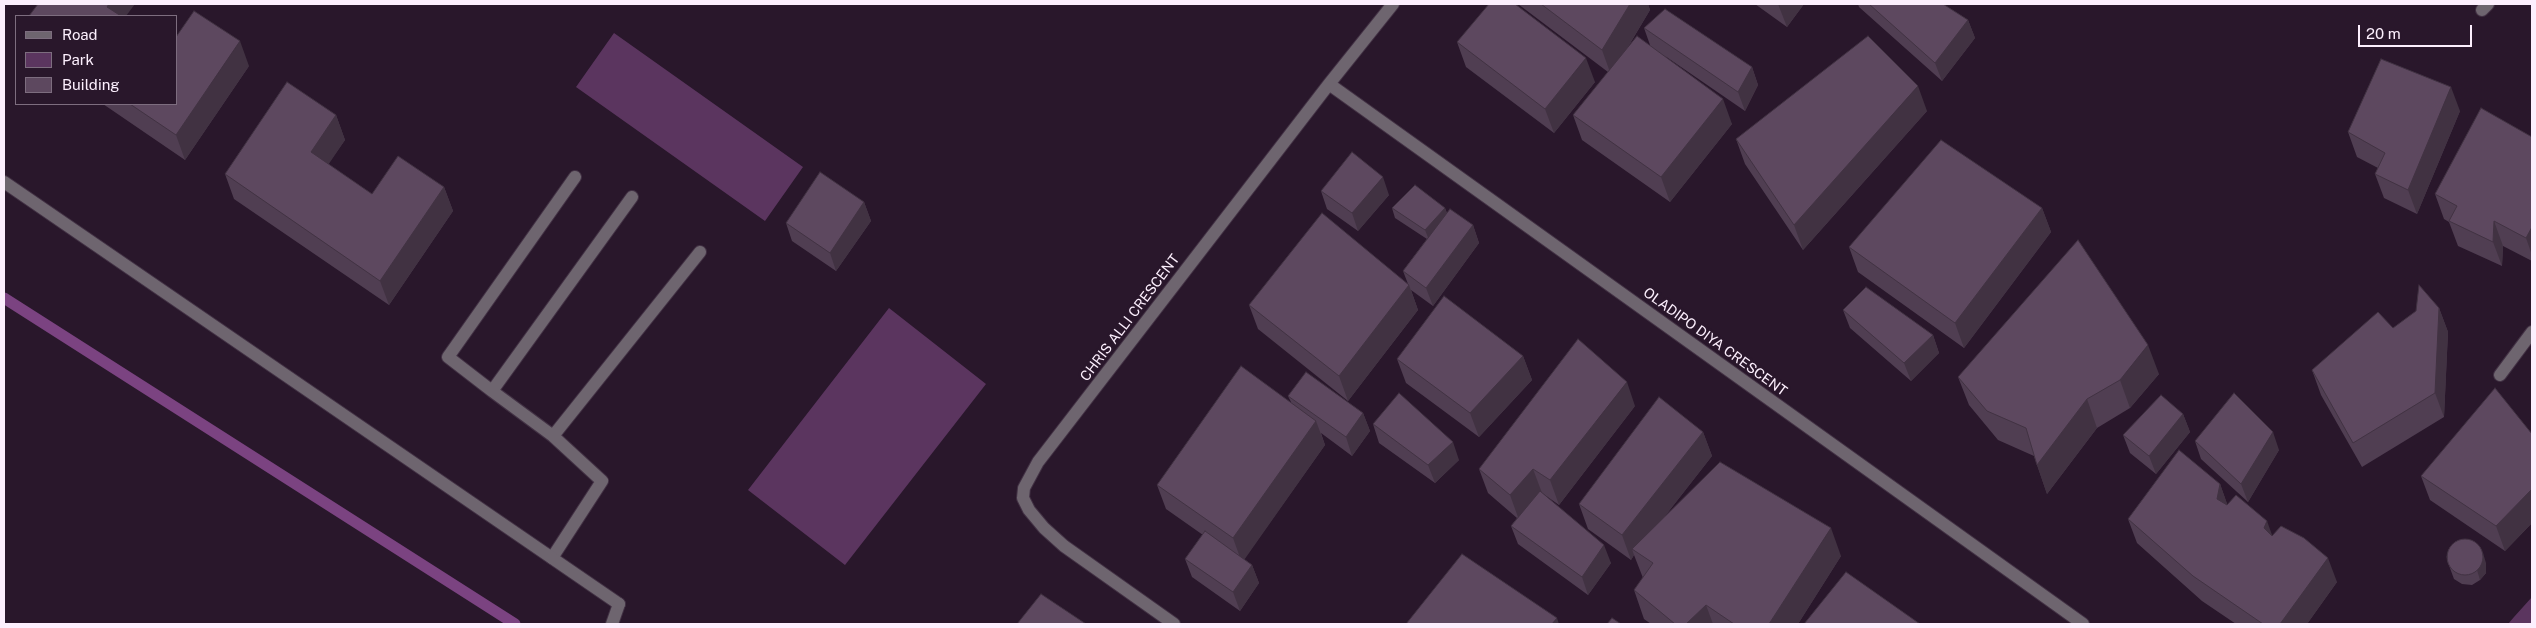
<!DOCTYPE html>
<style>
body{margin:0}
#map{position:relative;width:2536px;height:628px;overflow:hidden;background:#29172b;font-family:"Public Sans",sans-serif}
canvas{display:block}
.frame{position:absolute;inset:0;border:5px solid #fceffd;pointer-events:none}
.legend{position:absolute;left:15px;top:15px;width:162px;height:90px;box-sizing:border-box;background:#29172b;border:1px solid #7d6d7f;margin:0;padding:6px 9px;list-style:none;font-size:15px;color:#fceffd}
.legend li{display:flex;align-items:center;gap:10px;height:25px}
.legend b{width:25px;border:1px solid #7d6d7f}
.scale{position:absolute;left:2358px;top:25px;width:114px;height:22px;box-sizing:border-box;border:2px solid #fceffd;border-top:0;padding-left:6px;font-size:15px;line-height:18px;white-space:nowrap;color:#fceffd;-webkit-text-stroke:4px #29172b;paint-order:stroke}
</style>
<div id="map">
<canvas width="2536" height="628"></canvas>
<div class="frame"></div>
<ul class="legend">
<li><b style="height:6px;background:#6e656f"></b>Road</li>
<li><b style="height:14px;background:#5b355f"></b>Park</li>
<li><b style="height:14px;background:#5d485f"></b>Building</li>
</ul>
<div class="scale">20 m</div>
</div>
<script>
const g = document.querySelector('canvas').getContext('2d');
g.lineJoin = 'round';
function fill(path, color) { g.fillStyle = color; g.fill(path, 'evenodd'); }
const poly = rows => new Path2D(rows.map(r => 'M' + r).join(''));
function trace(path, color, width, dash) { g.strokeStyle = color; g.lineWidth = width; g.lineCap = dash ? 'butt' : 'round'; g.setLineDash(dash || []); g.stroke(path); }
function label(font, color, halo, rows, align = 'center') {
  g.font = font + ' "Public Sans",sans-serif'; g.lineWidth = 5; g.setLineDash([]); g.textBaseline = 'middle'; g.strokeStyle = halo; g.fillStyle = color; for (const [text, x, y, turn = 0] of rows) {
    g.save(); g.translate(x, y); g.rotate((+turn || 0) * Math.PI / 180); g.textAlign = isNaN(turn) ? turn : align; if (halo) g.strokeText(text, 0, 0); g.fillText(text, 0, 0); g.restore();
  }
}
fill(poly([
 [614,33,803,167,765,221,576,87],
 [889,308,986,384,845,565,748,490],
 [2532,597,2532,624,2508,624,2514,617]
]), '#5b355f');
trace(poly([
 [4,298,515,624]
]), '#7b4381', 11);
const lane = poly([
 [2500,375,2532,332],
 [492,391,448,357,575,177],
 [553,436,492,391,632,197],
 [552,558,602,481,553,436,700,252],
 [612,624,619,604]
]);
const street = poly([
 [2482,10,2488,4],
 [1329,84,2083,624],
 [4,182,619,604],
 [1174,624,1064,546,1044,528,1029,510,1023,498,1024,488,1038,462,1329,84,1393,4]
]);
trace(lane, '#423144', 14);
trace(street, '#423144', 14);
trace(lane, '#6e656f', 12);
trace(street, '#6e656f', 12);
fill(poly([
 [1518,4,1648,4,1650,10,1628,47,1650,45,1644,28,1752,67,1758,85,1745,111,1665,56,1732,124,1670,202,1582,140,1573,115,1608,72],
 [1755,4,1804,4,1787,27],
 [1858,4,1943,4,1968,20,1975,38,1942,81,1859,7],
 [1457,42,1595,82,1554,133,1466,67],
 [249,66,185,160,103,104,176,104],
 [1927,111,1803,250,1745,164,1736,139],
 [2460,111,2417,214,2384,198,2375,174,2378,168,2357,157,2348,132],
 [336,115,345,140,328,164,372,194,444,187,453,211,389,305,234,199,225,174],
 [2532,137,2532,261,2503,246,2502,266,2458,246,2449,222,2444,219,2435,194],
 [1321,191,1389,195,1358,231,1327,209],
 [864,202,871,221,836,271,792,241,786,223],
 [1392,208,1445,208,1447,213,1473,225,1479,243,1433,306,1411,290,1418,310,1348,401,1258,329,1249,305,1408,284,1403,271,1427,239,1395,218],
 [2042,208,2051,232,1964,348,1858,272,1849,247],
 [2439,308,2448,332,2444,417,2362,467,2321,395,2312,370,2393,328],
 [1843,310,1933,335,1939,353,1911,381,1850,328],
 [1523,356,1532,380,1479,437,1406,383,1397,359],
 [2159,374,2130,408,2097,428,2047,494,2034,456,1998,440,1969,405,1958,377],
 [1288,396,1363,413,1370,431,1352,456,1321,433,1325,445,1244,559,1252,565,1259,583,1240,611,1192,577,1185,559,1203,535,1166,509,1157,485,1291,402],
 [1635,406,1559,505,1542,493,1611,563,1588,595,1518,544,1511,526,1517,518,1488,493,1479,469],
 [2183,414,2190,432,2156,474,2130,453,2123,435],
 [1373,424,1459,460,1435,483,1379,443],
 [1703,432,1712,456,1665,516,1841,556,1798,624,1651,624,1644,619,1634,590,1643,578,1634,555,1631,560,1588,529,1579,504],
 [2532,434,2532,523,2505,551,2430,500,2421,476],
 [2195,441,2279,450,2248,502,2201,459],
 [2220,484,2227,504,2337,582,2307,624,2236,624,2202,601,2137,543,2128,519],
 [2447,560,2486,563,2486,573,2480,580,2472,585,2462,584,2454,579]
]), '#503e52');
fill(poly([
 [109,4,135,4,126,16,110,16,107,7],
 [1630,4,1648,4,1650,10,1611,75,1602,50],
 [1778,4,1804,4,1787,27],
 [1968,20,1975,38,1942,81,1935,63],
 [240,41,249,66,185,160,176,135],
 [1586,58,1595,82,1554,133,1545,109],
 [1752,67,1758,85,1745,111,1738,92],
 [1918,86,1927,111,1803,250,1794,225],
 [2451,87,2460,111,2417,214,2408,190],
 [1723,99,1732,124,1670,202,1661,177],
 [336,115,345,140,320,177,311,152],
 [1383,177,1389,195,1358,231,1352,213],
 [444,187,453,211,389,305,380,281],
 [864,202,871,221,836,271,830,253],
 [1445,208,1448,218,1429,240,1425,230],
 [2042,208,2051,232,1964,348,1955,323],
 [2494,221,2503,246,2502,266,2493,242],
 [1473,225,1479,243,1433,306,1426,288],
 [2532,227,2532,255,2526,238],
 [1409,285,1418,310,1348,401,1339,376],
 [2439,308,2448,332,2444,417,2435,393],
 [1933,335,1939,353,1911,381,1904,363],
 [2148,345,2159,374,2130,408,2120,380],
 [1523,356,1532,380,1479,437,1470,413],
 [1627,382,1635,406,1559,505,1550,480],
 [2087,399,2097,428,2047,494,2037,465],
 [1363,413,1370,431,1352,456,1346,437],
 [2183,414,2190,432,2156,474,2149,456],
 [1316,421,1325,445,1242,563,1233,538],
 [1703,432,1712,456,1637,552,1632,549,1634,555,1631,560,1622,535],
 [2273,432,2279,450,2248,502,2241,484],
 [1453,442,1459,460,1435,483,1428,465],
 [1533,469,1542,493,1519,520,1510,495],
 [2220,484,2229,509,2217,499],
 [2532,489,2532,523,2505,551,2496,526],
 [2267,521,2276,546,2264,528],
 [1831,528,1841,556,1798,624,1769,624],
 [1604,545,1611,563,1588,595,1582,577],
 [2483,553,2486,563,2486,573,2480,580,2477,570],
 [2328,558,2337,582,2307,624,2280,624],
 [1252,565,1259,583,1240,611,1233,592],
 [1706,605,1713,624,1686,624],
 [1557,618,1559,624,1552,624]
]), '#413242');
const building = poly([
 [38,4,109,4,107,7,121,16,29,16,38,4],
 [1489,4,1515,4,1586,58,1545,109,1457,42,1489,4],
 [1541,4,1630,4,1602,50,1541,4],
 [1869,4,1943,4,1968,20,1935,63,1869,4],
 [1665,9,1752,67,1738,92,1644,28,1665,9],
 [194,11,240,41,176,135,130,104,176,104,176,37,194,11],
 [1637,36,1723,99,1661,177,1573,115,1637,36],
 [1868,36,1918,86,1794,225,1736,139,1868,36],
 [2381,59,2451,87,2408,190,2375,174,2385,153,2348,132,2381,59],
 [287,82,336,115,311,152,372,194,398,156,444,187,380,281,225,174,287,82],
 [2481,108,2532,137,2532,227,2526,238,2494,221,2493,242,2449,221,2457,206,2435,194,2481,108],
 [1941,140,2042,208,1955,323,1849,247,1941,140],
 [1352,152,1383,177,1352,213,1321,191,1352,152],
 [820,172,864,202,830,253,786,223,820,172],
 [1415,185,1445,208,1425,230,1392,208,1415,185],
 [1450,209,1473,225,1426,288,1403,271,1450,209],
 [1322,213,1409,285,1339,376,1249,305,1322,213],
 [2078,240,2148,345,2120,380,2087,399,2037,465,2026,428,1987,411,1958,377,2078,240],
 [2419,285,2439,308,2435,393,2353,443,2312,370,2378,312,2393,328,2416,311,2419,285],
 [1866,287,1933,335,1904,363,1843,310,1866,287],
 [1444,296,1523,356,1470,413,1397,359,1444,296],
 [1578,339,1627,382,1550,480,1533,469,1510,495,1479,469,1578,339],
 [1241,366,1316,421,1233,538,1157,485,1241,366],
 [1306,372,1363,413,1346,437,1288,396,1306,372],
 [2495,388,2532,434,2532,489,2496,526,2421,476,2495,388],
 [1399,393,1453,442,1428,465,1373,424,1399,393],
 [2234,393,2273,432,2241,484,2195,441,2234,393],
 [2161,395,2183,414,2149,456,2123,435,2161,395],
 [1659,397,1703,432,1622,535,1579,504,1659,397],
 [2179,450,2220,484,2217,499,2227,505,2236,495,2267,521,2264,528,2272,536,2281,526,2304,538,2328,558,2280,624,2263,624,2193,576,2128,519,2179,450],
 [1720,462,1831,528,1769,624,1734,624,1706,605,1686,624,1675,624,1634,590,1653,563,1632,549,1720,462],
 [1540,491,1604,545,1582,577,1511,526,1540,491],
 [1205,531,1252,565,1233,592,1185,559,1205,531],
 '2447 557a18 18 0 1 1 36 0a18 18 0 1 1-36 0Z',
 [1462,554,1557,618,1552,624,1406,624,1462,554],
 [1846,572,1920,624,1804,624,1846,572],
 [1041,594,1086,624,1017,624,1041,594],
 [1612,618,1621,624,1607,624,1612,618]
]);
fill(building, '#5d485f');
trace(building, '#413242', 1);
label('14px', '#fceffd', '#29172b', [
 ["CHRIS ALLI CRESCENT",1130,318,-53],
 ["OLADIPO DIYA CRESCENT",1715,342,36]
]);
</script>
